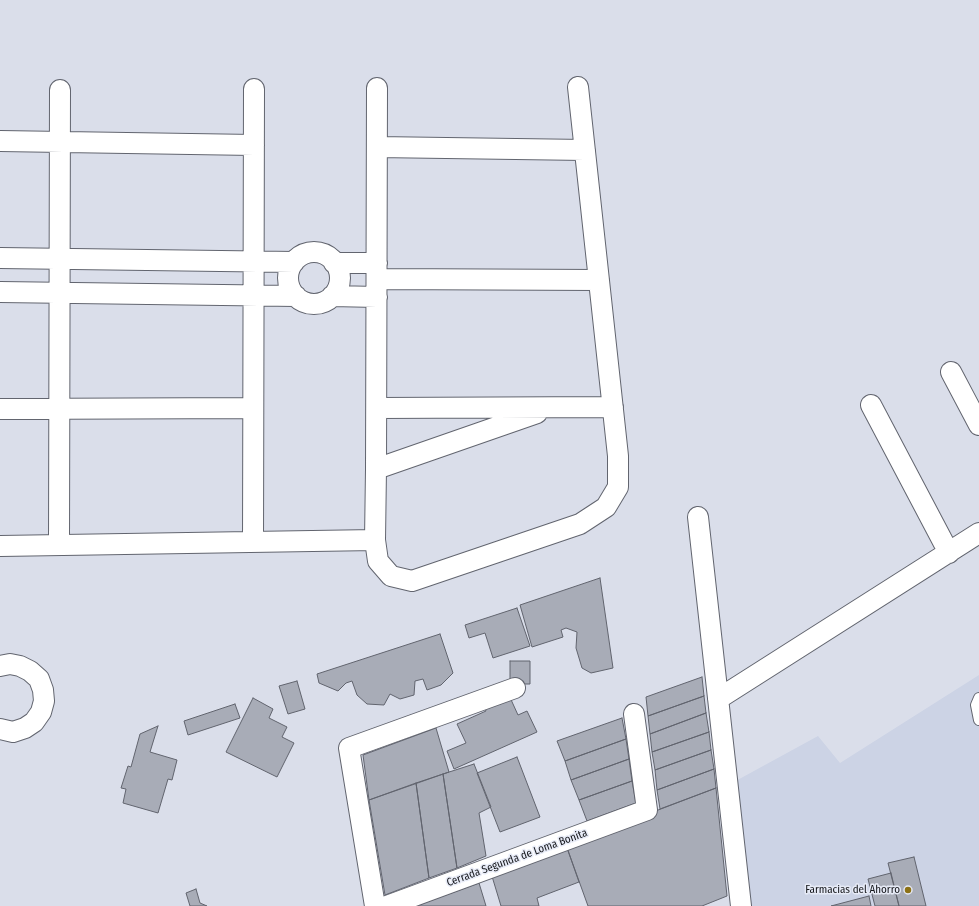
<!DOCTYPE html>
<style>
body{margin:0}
canvas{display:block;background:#dadeea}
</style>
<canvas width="979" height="906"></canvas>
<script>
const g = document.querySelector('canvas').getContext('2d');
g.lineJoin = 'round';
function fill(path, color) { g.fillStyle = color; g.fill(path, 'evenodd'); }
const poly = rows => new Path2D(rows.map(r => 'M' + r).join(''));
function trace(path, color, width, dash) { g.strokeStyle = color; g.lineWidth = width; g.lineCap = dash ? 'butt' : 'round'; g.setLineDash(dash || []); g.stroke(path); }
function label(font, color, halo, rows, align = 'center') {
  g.font = font + ' "Fira Sans Condensed",sans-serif'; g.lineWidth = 3; g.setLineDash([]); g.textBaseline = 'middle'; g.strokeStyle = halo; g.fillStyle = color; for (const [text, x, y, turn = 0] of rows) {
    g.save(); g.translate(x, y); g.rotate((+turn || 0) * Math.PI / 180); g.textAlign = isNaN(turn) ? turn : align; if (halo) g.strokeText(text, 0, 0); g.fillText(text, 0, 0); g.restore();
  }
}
fill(poly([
 [979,675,979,906,747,906,732,783,818,736,840,763]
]), '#ccd3e5');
const building = poly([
 [600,578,613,668,591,673,582,668,576,648,577,632,566,628,561,630,563,637,532,647,520,605,600,578],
 [517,608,530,646,493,658,485,633,469,638,465,625,517,608],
 [440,634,453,673,441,685,427,690,423,679,415,681,414,695,400,699,390,694,384,705,367,704,357,695,352,681,346,683,338,691,319,683,317,674,440,634],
 [510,661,530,661,530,684,510,684,510,661],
 [702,677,704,696,648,716,646,697,702,677],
 [297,681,305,709,288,714,279,686,297,681],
 [508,693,518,715,527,711,537,732,454,769,447,751,466,743,457,724,486,711,483,704,508,693],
 [704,696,706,713,650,734,648,716,704,696],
 [253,698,273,709,269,718,287,727,282,737,294,743,277,777,226,752,253,698],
 [235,704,240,718,188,735,184,721,235,704],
 [706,713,709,732,652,752,650,734,706,713],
 [622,718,626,739,565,761,557,741,622,718],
 [158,726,150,752,177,760,172,780,168,779,158,813,123,803,126,789,121,788,128,766,131,767,140,734,158,726],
 [436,728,449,772,369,800,363,755,436,728],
 [709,732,711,750,655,770,652,752,709,732],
 [626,739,629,759,571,780,565,761,626,739],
 [711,750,714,769,657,790,655,770,711,750],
 [517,757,540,817,500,832,477,773,517,757],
 [629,759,632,781,579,800,571,780,629,759],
 [474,764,491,807,479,813,486,856,457,868,443,774,474,764],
 [714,769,716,788,660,809,657,790,714,769],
 [443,774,457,868,429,878,416,783,443,774],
 [632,781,636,803,587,821,579,800,632,781],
 [416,783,429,878,385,895,369,800,416,783],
 [716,788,727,896,702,906,588,906,566,845,716,788],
 [566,845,579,882,537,898,539,906,501,906,491,873,566,845],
 [914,857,926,906,899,906,888,863,914,857],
 [891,873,899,906,875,906,868,879,891,873],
 [479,883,486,906,415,906,479,883],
 [196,889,200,903,207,906,190,906,186,893,196,889],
 [869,896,871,906,831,906,869,896]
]);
fill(building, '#a8acb7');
trace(building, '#61646e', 1);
const lane = poly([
 [979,698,976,705,979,720]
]);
const street = poly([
 [377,88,376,469,375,540,378,561,391,576,412,581,580,524,606,507,618,487,618,456,578,87],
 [0,141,254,145],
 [377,147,585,150],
 '288 278a26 26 0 1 1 52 0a26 26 0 1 1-52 0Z',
 [0,258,294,262],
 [334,263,377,263],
 [377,279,599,280],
 [0,292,296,296],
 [332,296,377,297],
 [951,372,979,425],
 [871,405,949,553],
 [377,408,613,407],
 [0,409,253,408],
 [376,469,537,413],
 [698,517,741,906],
 [253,542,254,89],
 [59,545,60,90],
 [0,546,375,540],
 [0,666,10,664,20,666,30,671,39,679,43,690,44,701,41,712,34,722,25,728,13,732,0,729],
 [718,699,979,533],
 [375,906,349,748,515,688],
 [387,906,647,810,634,714]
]);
trace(lane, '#62656f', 12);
trace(street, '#62656f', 22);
trace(lane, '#fff', 10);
trace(street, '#fff', 20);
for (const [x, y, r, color] of [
 [908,890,4,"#8d7216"]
]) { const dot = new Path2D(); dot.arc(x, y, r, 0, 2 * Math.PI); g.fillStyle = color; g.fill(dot); trace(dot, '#e7ebf7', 1.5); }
label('11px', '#131519', '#e7ebf7', [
 ["Cerrada Segunda de Loma Bonita",517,858,-20]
]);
label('11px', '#131519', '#e7ebf7', [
 ["Farmacias del Ahorro",900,890]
], 'right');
</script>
